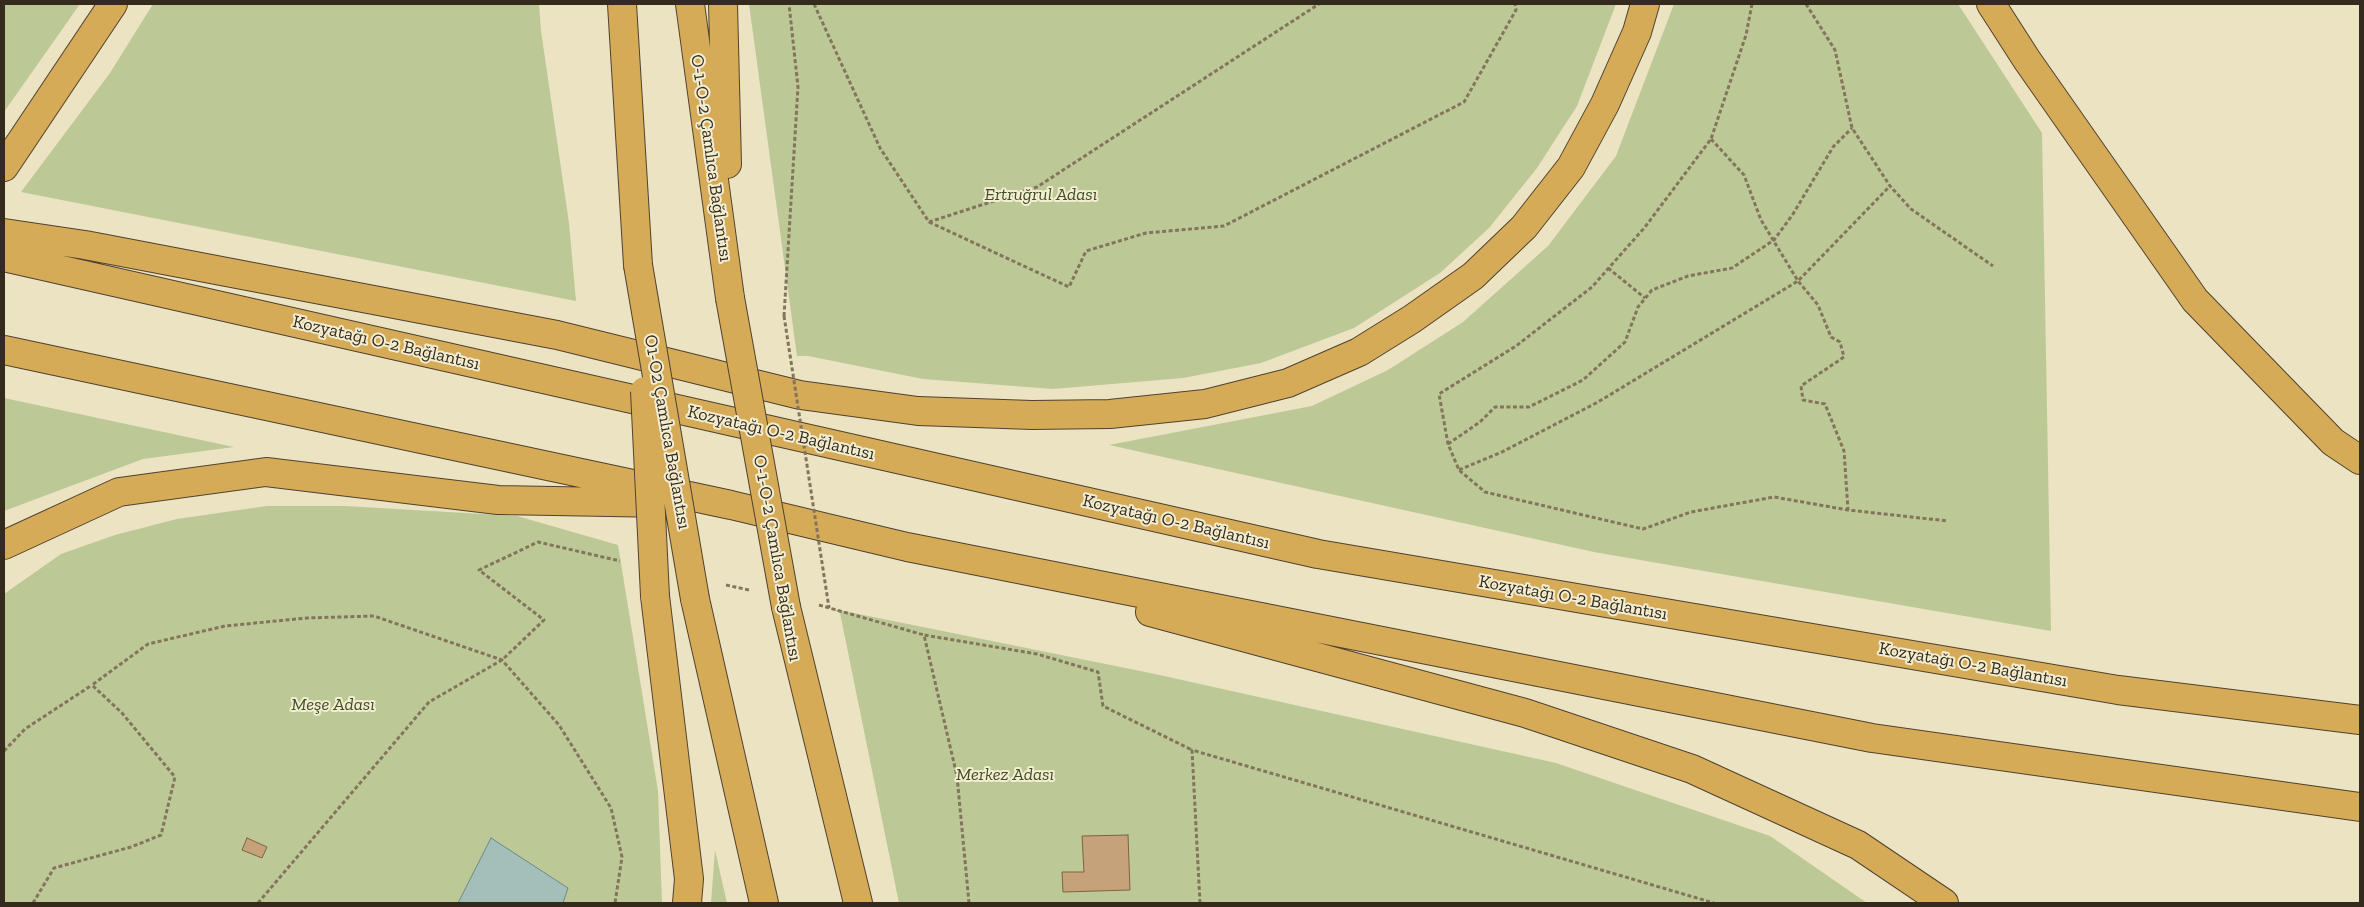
<!DOCTYPE html>
<meta charset="utf-8">
<style>
body{margin:0}
#map{position:relative;width:2364px;height:907px;overflow:hidden;background:#ebe3c2;font-family:"Zilla Slab",serif}
canvas{display:block}
.frame{position:absolute;inset:0;border:5px solid #342b1e;pointer-events:none}
</style>
<div id="map">
<canvas width="2364" height="907"></canvas>
<div class="frame"></div>
</div>
<script>
const g = document.querySelector('canvas').getContext('2d');
g.lineJoin = 'round';
function fill(path, color) { g.fillStyle = color; g.fill(path, 'evenodd'); }
const poly = rows => new Path2D(rows.map(r => 'M' + r).join(''));
function trace(path, color, width, dash) { g.strokeStyle = color; g.lineWidth = width; g.lineCap = dash ? 'butt' : 'round'; g.setLineDash(dash || []); g.stroke(path); }
function label(font, color, halo, rows, align = 'center') {
  g.font = font + ' "Zilla Slab",serif'; g.lineWidth = 4; g.setLineDash([]); g.textBaseline = 'middle'; g.strokeStyle = halo; g.fillStyle = color; for (const [text, x, y, turn = 0] of rows) {
    g.save(); g.translate(x, y); g.rotate((+turn || 0) * Math.PI / 180); g.textAlign = isNaN(turn) ? turn : align; if (halo) g.strokeText(text, 0, 0); g.fillText(text, 0, 0); g.restore();
  }
}
fill(poly([
 [4,4,80,4,4,112],
 [153,4,539,4,541,31,569,223,576,301,21,192,110,73],
 [749,4,1616,4,1577,106,1537,168,1489,228,1440,273,1354,328,1261,363,1183,378,1053,389,923,379,808,356,797,356],
 [1674,4,1958,4,2042,133,2051,631,1594,552,1109,445,1312,406,1388,370,1463,322,1548,246,1616,156],
 [4,398,234,447,143,459,4,511],
 [267,506,345,506,517,516,618,545,658,791,662,903,4,903,4,594,61,554,115,535,177,519],
 [829,608,1155,674,1556,763,1770,836,1867,903,899,903,840,613],
 [715,850,727,903,711,903]
]), '#bdc897');
const water = poly([
 [491,838,568,888,563,903,458,903,491,838]
]);
fill(water, '#a4beb9');
trace(water, '#6c8b86', 1);
const building = poly([
 [1128,835,1130,890,1063,892,1062,872,1084,872,1082,836,1128,835],
 [247,838,267,847,262,858,242,850,247,838]
]);
fill(building, '#c6a27a');
trace(building, '#816242', 1);
const motorway = poly([
 [622,4,638,265],
 [690,4,730,298],
 [723,4,727,164],
 [1991,4,2027,60,2195,300,2333,442,2360,460],
 [4,167,113,4],
 [4,233,85,245,557,335,800,395,918,411,1032,415,1110,414,1205,404,1288,383,1359,352,1412,319,1473,276,1524,227,1571,167,1605,104,1637,32,1645,4],
 [4,257,1318,554,2118,690,2360,720],
 [4,350,731,505,907,547,1872,738,2360,807],
 [4,545,119,492,266,472,498,500,665,503],
 [655,596,689,879,687,903],
 [695,599,764,903],
 [786,607,858,903],
 [1150,612,1525,713,1692,769,1858,845,1944,903]
]);
trace(motorway, '#51422f', 30);
trace(poly([
 [814,4,880,148,929,222,1037,187,1319,4],
 [1752,4,1746,35,1711,139,1645,227,1592,287,1516,346,1439,394,1448,444,1459,470,1485,492,1643,529,1691,512,1774,497,1848,510,1948,521],
 [1806,4,1835,50,1852,128,1890,186,1911,209,1993,266],
 [1711,139,1744,175,1761,220,1798,281,1818,305,1831,337,1840,342,1844,357,1801,386,1803,400,1825,404,1844,451,1848,510],
 [929,222,1069,287,1086,251,1146,233,1224,226,1464,102,1516,10,1515,4],
 [1608,268,1645,298],
 [784,316,798,87,789,4],
 [1448,444,1480,422,1495,407,1529,407,1583,380,1625,342,1638,307,1652,290,1688,276,1732,268,1774,240,1793,214,1833,147,1852,128],
 [1459,470,1502,452,1598,402,1798,281,1890,186],
 [726,585,749,590],
 [819,605,924,635],
 [4,751,25,729,92,685],
 [33,903,54,868,131,847,161,835,175,777,122,713,92,685,148,644,225,626,307,618,374,616,502,660,559,725,611,808,622,857,615,903],
 [258,903,429,702,502,660,544,620,479,570,538,542,620,561],
 [969,903,957,776,924,635,1037,654,1098,672,1103,706,1192,750],
 [1200,903,1192,750,1714,903]
]), '#83755b', 3, [4, 2.5]);
trace(motorway, '#d5ab58', 28);
const motorwayBridge = poly([
 [638,265,695,599],
 [730,298,786,607],
 [645,391,655,596]
]);
trace(motorwayBridge, '#51422f', 30, []);
trace(poly([
 [784,316,829,608]
]), '#83755b', 3, [4, 2.5]);
trace(motorwayBridge, '#d5ab58', 28);
label('18px', '#342b1e', '#f3edd1', [
 ["O-1-O-2 Çamlıca Bağlantısı",711,158,82],
 ["Kozyatağı O-2 Bağlantısı",386,343,13],
 ["O1-O2 Çamlıca Bağlantısı",667,432,80],
 ["Kozyatağı O-2 Bağlantısı",781,433,13],
 ["Kozyatağı O-2 Bağlantısı",1176,522,13],
 ["O-1-O-2 Çamlıca Bağlantısı",777,558,80],
 ["Kozyatağı O-2 Bağlantısı",1573,598,10],
 ["Kozyatağı O-2 Bağlantısı",1973,665,10]
]);
label('italic 18px', '#404f26', '#f3edd1', [
 ["Ertruğrul Adası",1041,195],
 ["Meşe Adası",333,705],
 ["Merkez Adası",1005,775]
]);
</script>
